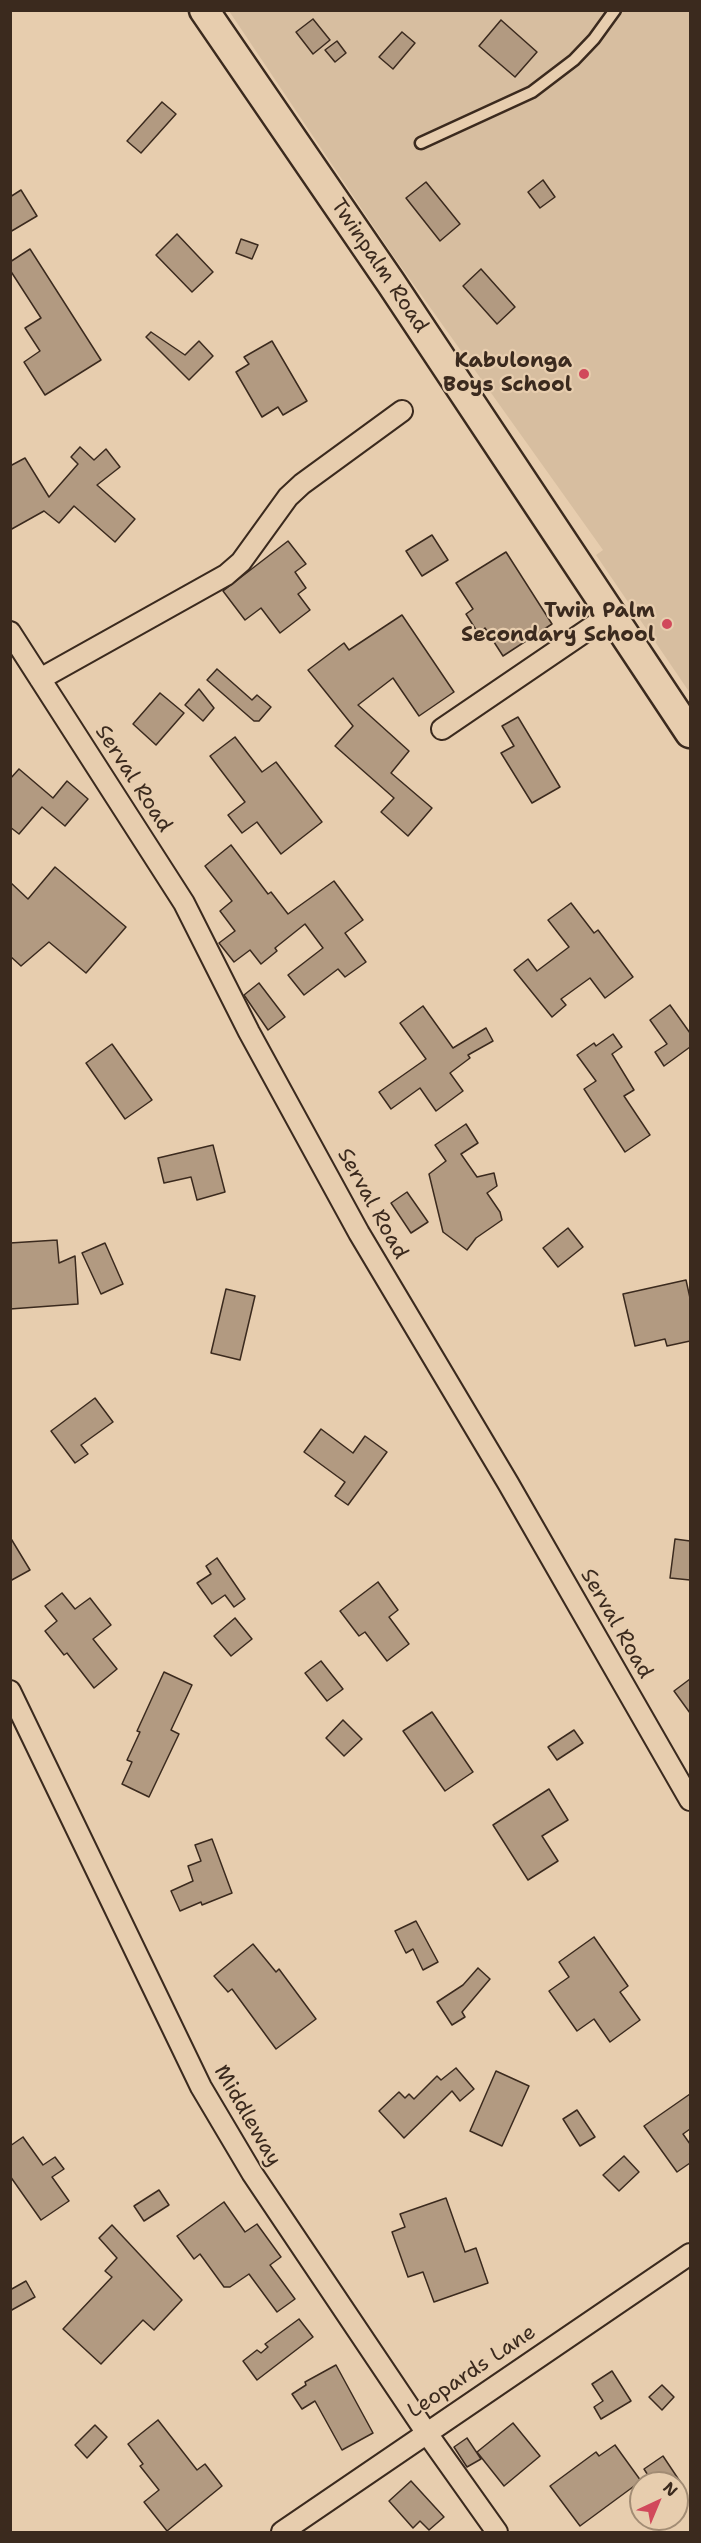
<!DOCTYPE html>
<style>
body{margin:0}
#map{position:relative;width:701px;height:2543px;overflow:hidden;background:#e7cdae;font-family:"Shantell Sans",sans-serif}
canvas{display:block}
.frame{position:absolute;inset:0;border:12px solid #3b2a1e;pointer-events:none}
.north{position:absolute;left:629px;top:2471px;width:60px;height:60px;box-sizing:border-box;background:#e7cdae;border:2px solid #a28c74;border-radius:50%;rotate:44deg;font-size:16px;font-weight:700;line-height:24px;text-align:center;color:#3b2a1e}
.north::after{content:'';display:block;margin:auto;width:21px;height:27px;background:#d1495b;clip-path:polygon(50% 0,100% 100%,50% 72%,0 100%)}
</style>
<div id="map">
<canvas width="701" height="2543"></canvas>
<div class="frame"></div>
<div class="north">N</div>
</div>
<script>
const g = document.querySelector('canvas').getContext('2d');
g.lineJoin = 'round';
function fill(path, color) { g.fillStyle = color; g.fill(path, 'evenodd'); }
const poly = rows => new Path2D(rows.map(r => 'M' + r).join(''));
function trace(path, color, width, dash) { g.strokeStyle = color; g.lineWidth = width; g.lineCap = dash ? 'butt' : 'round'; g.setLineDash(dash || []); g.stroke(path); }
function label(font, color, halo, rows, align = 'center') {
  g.font = font + ' "Shantell Sans",sans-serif'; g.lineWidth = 4.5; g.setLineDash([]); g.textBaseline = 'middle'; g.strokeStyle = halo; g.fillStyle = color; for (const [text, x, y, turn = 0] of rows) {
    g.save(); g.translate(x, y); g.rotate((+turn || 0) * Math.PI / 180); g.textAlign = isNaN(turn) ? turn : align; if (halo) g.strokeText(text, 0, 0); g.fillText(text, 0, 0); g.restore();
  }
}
fill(poly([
 [229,11,690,11,690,693,596,555,603,550,392,254]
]), '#d7bea0');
const building = poly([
 [313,19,330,40,313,54,296,32,313,19],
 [501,20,537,52,515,77,479,46,501,20],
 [402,32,415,43,393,69,379,57,402,32],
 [337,41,346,53,335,62,325,50,337,41],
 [162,102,176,114,141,153,127,141,162,102],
 [543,180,555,197,540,208,528,192,543,180],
 [426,182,460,224,440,241,406,198,426,182],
 [21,190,37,216,10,232,10,197,21,190],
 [177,234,213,272,192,292,156,255,177,234],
 [241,239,258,245,252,259,236,253,241,239],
 [30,249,101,360,45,395,24,362,40,351,25,328,41,318,10,270,10,262,30,249],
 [481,269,515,307,497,324,463,286,481,269],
 [151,332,185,355,199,341,213,356,189,380,146,337,151,332],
 [272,341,307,401,283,415,278,407,262,417,236,372,249,364,244,357,272,341],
 [80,447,94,460,106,449,120,467,97,485,135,519,115,542,74,506,59,523,44,511,10,530,10,466,25,458,49,497,78,464,71,457,80,447],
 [432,535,448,560,422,576,406,551,432,535],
 [288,541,306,564,295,572,306,588,298,594,310,610,280,633,261,608,245,620,223,591,288,541],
 [506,552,552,624,503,656,485,628,478,633,466,614,473,609,456,583,506,552],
 [402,615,454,692,419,716,393,678,358,705,409,751,391,773,432,808,408,836,381,812,394,798,335,746,353,726,308,670,344,643,349,650,402,615],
 [217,669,252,700,257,695,271,707,259,721,254,721,207,680,217,669],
 [199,689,214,708,203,721,185,705,199,689],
 [160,693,184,713,156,745,133,724,160,693],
 [518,717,560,787,532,803,501,753,514,746,502,726,518,717],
 [235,737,262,772,276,762,322,822,281,854,257,822,242,833,228,815,245,802,210,756,235,737],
 [19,769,53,798,67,781,88,799,65,826,42,807,19,834,10,827,10,779,19,769],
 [231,845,268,894,271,892,288,914,334,881,363,920,345,933,366,962,345,977,338,969,304,995,288,975,323,948,305,924,275,948,277,951,261,964,250,950,234,962,219,943,235,931,220,911,232,901,205,866,231,845],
 [55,867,126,927,86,973,49,942,21,966,10,956,10,882,28,899,55,867],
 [571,903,594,933,598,930,633,977,605,998,590,978,561,999,566,1005,552,1017,514,970,528,959,537,971,569,947,548,920,571,903],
 [259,983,285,1017,268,1030,244,995,259,983],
 [670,1005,690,1033,690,1047,664,1066,655,1052,667,1044,650,1020,670,1005],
 [423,1006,453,1048,486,1028,493,1041,468,1055,470,1058,450,1073,463,1091,436,1111,420,1088,391,1109,379,1092,426,1059,400,1023,423,1006],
 [613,1034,622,1047,612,1054,634,1090,624,1096,650,1135,625,1152,584,1089,596,1081,577,1055,594,1043,596,1046,613,1034],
 [112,1044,152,1100,125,1119,86,1063,112,1044],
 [466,1124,478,1143,461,1154,477,1177,494,1173,497,1186,487,1193,500,1212,502,1220,476,1238,467,1250,443,1232,429,1174,446,1161,435,1145,466,1124],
 [213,1145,225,1192,197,1200,191,1177,164,1183,158,1158,213,1145],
 [407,1192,428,1222,411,1233,391,1203,407,1192],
 [568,1228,583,1247,558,1267,543,1248,568,1228],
 [57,1240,59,1263,75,1256,78,1304,10,1309,10,1243,57,1240],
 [105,1243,123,1284,101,1294,82,1253,105,1243],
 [686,1280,690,1298,690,1341,667,1346,665,1339,635,1346,623,1294,686,1280],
 [226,1289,255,1296,240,1360,211,1353,226,1289],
 [95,1398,113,1422,81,1445,88,1454,75,1463,51,1431,95,1398],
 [321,1429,353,1453,365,1436,387,1452,348,1505,335,1496,345,1482,304,1452,321,1429],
 [10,1537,30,1570,10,1581,10,1537],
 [675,1539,690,1541,690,1580,670,1578,675,1539],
 [217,1558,245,1599,234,1607,225,1595,212,1604,197,1583,211,1574,206,1566,217,1558],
 [378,1582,398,1610,389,1617,409,1644,387,1661,365,1632,359,1636,340,1611,378,1582],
 [62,1593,75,1609,90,1598,111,1625,93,1639,117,1669,94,1688,67,1653,64,1655,45,1631,57,1621,45,1606,62,1593],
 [235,1618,252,1639,231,1656,214,1636,235,1618],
 [321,1661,343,1689,327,1701,305,1673,321,1661],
 [164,1672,192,1685,171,1730,179,1734,149,1797,122,1784,132,1762,127,1760,140,1732,137,1731,164,1672],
 [690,1679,690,1713,674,1691,690,1679],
 [432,1712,473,1772,445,1791,403,1731,432,1712],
 [343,1720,362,1739,344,1756,326,1738,343,1720],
 [574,1730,583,1743,557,1760,548,1747,574,1730],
 [549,1789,568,1820,542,1836,558,1861,528,1880,493,1825,549,1789],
 [212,1839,232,1893,202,1905,201,1902,180,1911,171,1891,193,1881,188,1866,201,1861,195,1845,212,1839],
 [416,1921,438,1962,423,1970,413,1949,406,1953,395,1931,416,1921],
 [594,1937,628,1986,620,1992,640,2020,610,2042,594,2019,577,2031,549,1991,569,1977,559,1962,594,1937],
 [253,1944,276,1972,279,1969,316,2019,276,2049,232,1989,228,1992,214,1976,253,1944],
 [478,1968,490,1979,462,2012,465,2017,452,2025,437,2002,463,1985,478,1968],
 [456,2068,474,2089,460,2101,452,2091,404,2138,379,2111,399,2092,405,2098,409,2094,414,2099,437,2076,441,2080,456,2068],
 [496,2071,529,2086,502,2146,470,2131,496,2071],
 [690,2094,690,2129,683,2134,690,2144,690,2163,677,2172,644,2126,690,2094],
 [577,2110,595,2137,580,2146,563,2119,577,2110],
 [23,2137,43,2165,55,2157,64,2169,52,2177,69,2201,41,2220,10,2176,10,2146,23,2137],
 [624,2156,639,2172,619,2191,603,2175,624,2156],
 [159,2190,169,2205,144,2221,134,2206,159,2190],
 [446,2198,465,2252,476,2248,488,2283,434,2302,423,2272,408,2277,392,2232,405,2227,400,2214,446,2198],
 [224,2202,245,2232,257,2224,281,2257,270,2265,295,2299,277,2312,249,2274,230,2287,224,2287,200,2254,194,2259,177,2236,224,2202],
 [112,2225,182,2300,154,2330,143,2320,101,2364,63,2329,112,2277,105,2271,117,2258,99,2238,112,2225],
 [26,2281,35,2297,10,2311,10,2290,26,2281],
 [299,2319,313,2337,257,2380,243,2361,257,2350,261,2353,268,2347,265,2344,299,2319],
 [336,2365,373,2433,342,2450,315,2401,302,2409,292,2394,306,2385,305,2382,336,2365],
 [612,2371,631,2401,601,2419,594,2407,603,2401,592,2384,612,2371],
 [662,2385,674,2397,662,2410,649,2397,662,2385],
 [158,2420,197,2470,205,2464,222,2486,167,2531,144,2502,159,2490,140,2466,143,2464,128,2444,158,2420],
 [513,2423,540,2456,504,2486,477,2452,513,2423],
 [95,2425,107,2437,87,2458,75,2445,95,2425],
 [467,2438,481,2459,467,2467,454,2447,467,2438],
 [615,2445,641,2481,580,2526,550,2486,596,2452,599,2456,615,2445],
 [663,2456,681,2483,653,2483,644,2469,663,2456],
 [411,2481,444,2517,429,2530,420,2521,413,2528,389,2501,411,2481]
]);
fill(building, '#b29a81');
trace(building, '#3b2a1e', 1.5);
const service = poly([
 [421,143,532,92,574,60,594,39,615,10]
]);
const minor = poly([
 [10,632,184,903,249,1032,359,1233,508,1483,690,1800],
 [40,679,226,575,241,562,288,497,302,484,402,411],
 [442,729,611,614],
 [10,1691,201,2087,252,2173,426,2432,497,2532],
 [282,2532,690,2254]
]);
const secondary = poly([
 [204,10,391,283,690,733]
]);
trace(service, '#3b2a1e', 15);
trace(minor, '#3b2a1e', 24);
trace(secondary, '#3b2a1e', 33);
trace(service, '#e7cdae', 10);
trace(minor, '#e7cdae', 20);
trace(secondary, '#e7cdae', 28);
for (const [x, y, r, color] of [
 [584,374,6,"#d1495b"],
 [667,624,6,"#d1495b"]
]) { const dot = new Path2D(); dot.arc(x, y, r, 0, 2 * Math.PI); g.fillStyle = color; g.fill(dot); trace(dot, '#e7cdae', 2); }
label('21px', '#3b2a1e', '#e7cdae', [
 ["Twinpalm Road",379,266,56],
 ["Serval Road",133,779,57],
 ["Serval Road",372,1204,61],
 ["Serval Road",616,1624,60],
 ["Middleway",247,2116,60],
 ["Leopards Lane",472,2372,-34]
]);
label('bold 21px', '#3b2a1e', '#e7cdae', [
 ["Kabulonga",572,362],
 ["Boys School",572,386],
 ["Twin Palm",655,612],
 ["Secondary School",655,636]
], 'right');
</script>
